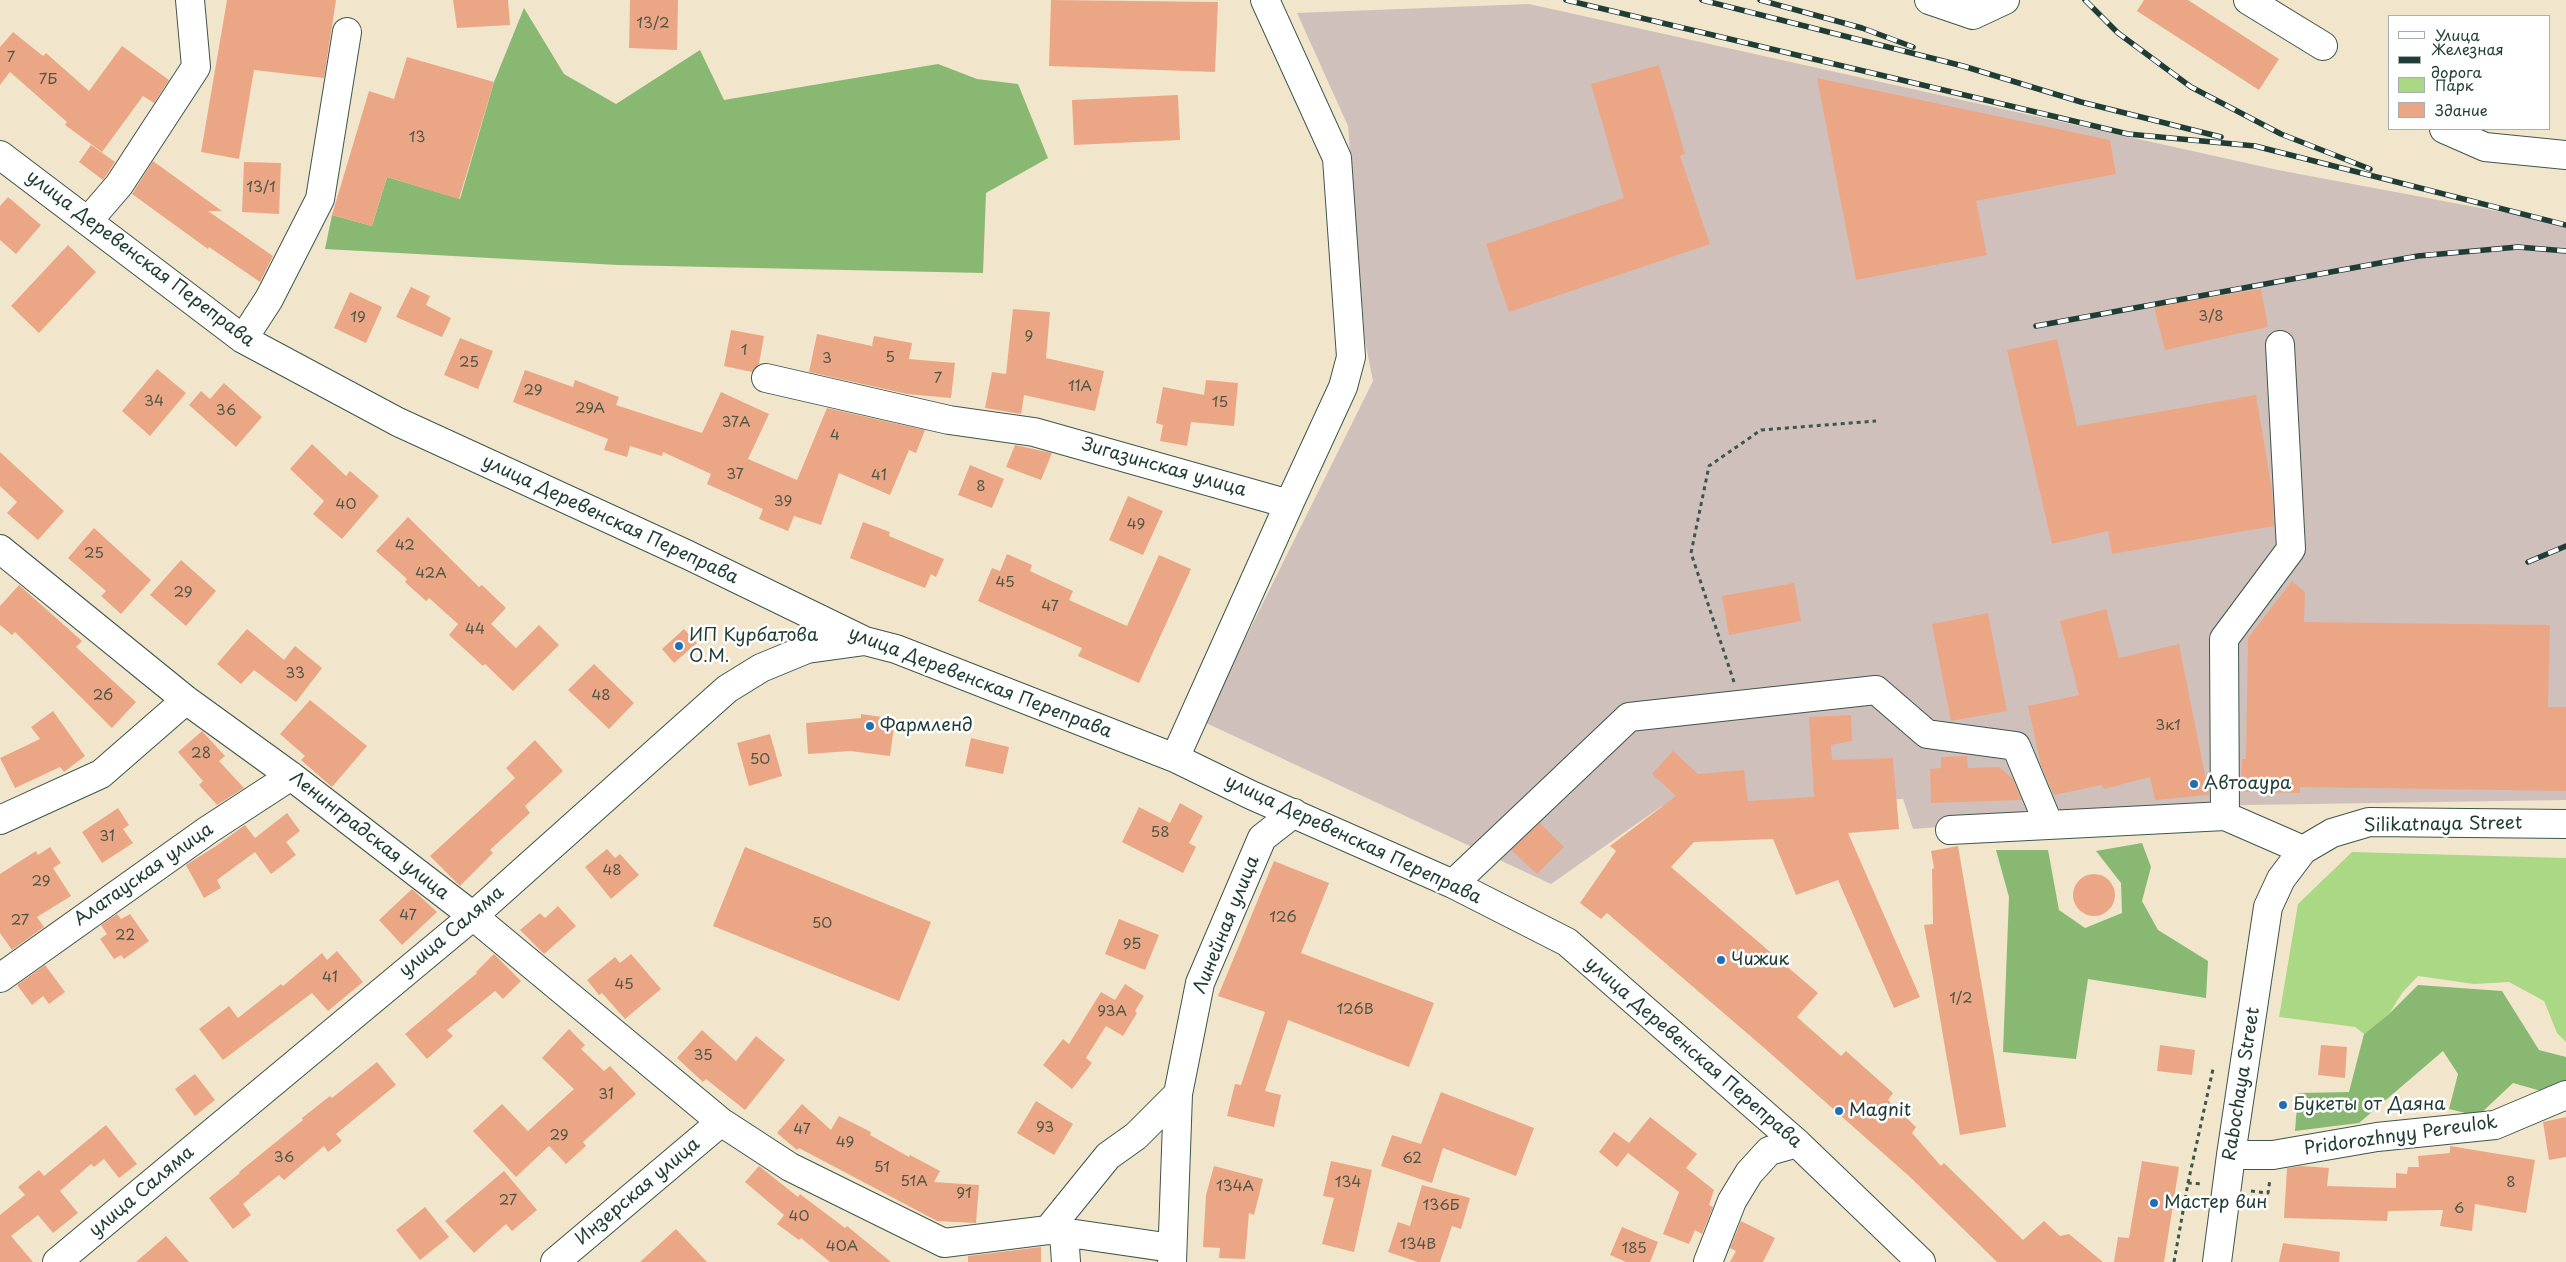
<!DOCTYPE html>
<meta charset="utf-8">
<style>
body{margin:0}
#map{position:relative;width:2566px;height:1262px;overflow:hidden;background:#f1e6cb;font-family:"Playpen Sans",sans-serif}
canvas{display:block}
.legend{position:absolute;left:2388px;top:15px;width:162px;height:115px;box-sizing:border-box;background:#fff;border:1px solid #a5b1ae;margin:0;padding:6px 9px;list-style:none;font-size:15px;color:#1f3d34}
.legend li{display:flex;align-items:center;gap:10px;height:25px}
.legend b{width:25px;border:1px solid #a5b1ae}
</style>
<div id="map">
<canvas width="2566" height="1262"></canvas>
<ul class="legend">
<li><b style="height:6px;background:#fff"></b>Улица</li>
<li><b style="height:6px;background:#1f3d34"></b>Железная дорога</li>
<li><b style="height:14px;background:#abd885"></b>Парк</li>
<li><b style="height:14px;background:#eba785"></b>Здание</li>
</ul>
</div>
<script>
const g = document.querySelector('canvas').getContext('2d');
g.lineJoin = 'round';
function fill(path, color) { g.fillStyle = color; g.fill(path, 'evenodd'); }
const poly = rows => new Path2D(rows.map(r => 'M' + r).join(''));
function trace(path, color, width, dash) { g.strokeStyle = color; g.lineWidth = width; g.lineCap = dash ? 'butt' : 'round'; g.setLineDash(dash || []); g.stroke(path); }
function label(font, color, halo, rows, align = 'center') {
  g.font = font + ' "Playpen Sans",sans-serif'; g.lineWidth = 5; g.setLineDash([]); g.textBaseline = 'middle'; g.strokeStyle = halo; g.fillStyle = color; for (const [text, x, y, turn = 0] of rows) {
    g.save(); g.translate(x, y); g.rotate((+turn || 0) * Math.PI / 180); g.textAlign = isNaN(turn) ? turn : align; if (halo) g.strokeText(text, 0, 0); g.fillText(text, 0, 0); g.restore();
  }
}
fill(poly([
 [1529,4,2278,170,2566,224,2566,800,2247,805,1913,829,1903,799,1662,806,1551,884,1204,722,1373,381,1365,341,1348,126,1297,13]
]), '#d0c0bc');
fill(poly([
 [2352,852,2566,858,2566,1042,2557,1033,2544,1001,2509,982,2474,984,2418,976,2402,993,2389,1014,2364,1034,2355,1027,2279,1017,2298,904]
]), '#abd885');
fill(poly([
 [524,8,564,74,616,104,700,50,724,100,938,64,977,79,1018,84,1048,158,986,193,983,273,618,265,325,249,332,215,372,226,387,177,460,199,494,82],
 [2142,843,2151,867,2142,901,2158,930,2208,961,2206,998,2088,979,2076,1059,2003,1052,2009,897,1996,850,2048,850,2059,910,2085,928,2122,913,2121,883,2096,851],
 [2418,985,2502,991,2539,1050,2566,1057,2566,1082,2541,1091,2513,1083,2478,1116,2449,1109,2458,1074,2443,1051,2359,1123,2295,1131,2298,1093,2349,1092,2364,1034,2389,1014]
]), '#88b872');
fill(poly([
 [227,0,336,0,324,78,254,70,239,159,201,152],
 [453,0,508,0,510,25,457,28],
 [630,0,678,0,677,50,629,48],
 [1051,0,1218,2,1215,72,1049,66],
 [2144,0,2188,0,2279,59,2259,90,2137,11],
 [13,32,43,56,46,53,89,91,122,46,169,80,154,103,143,96,102,152,65,125,67,122,10,72,0,85,0,47],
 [407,57,494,82,459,199,387,177,372,226,332,215,369,91,394,99],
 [1659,65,1685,154,1680,156,1710,244,1509,312,1486,244,1624,198,1591,84],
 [1817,78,2110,140,2116,174,1976,201,1987,255,1856,280],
 [1178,95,1180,140,1074,145,1072,100],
 [91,145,115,162,103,180,79,162],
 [153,161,222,211,208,211,273,256,260,282,209,247,208,249,132,194],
 [244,162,281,163,279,214,242,212],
 [8,197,41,225,16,254,0,240,0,206],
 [68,245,96,272,39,333,11,306],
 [411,287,430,296,426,305,451,318,442,337,396,317],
 [2261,289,2268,327,2165,350,2154,307],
 [350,292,382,307,366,343,334,328],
 [1013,309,1050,312,1046,358,1104,371,1095,411,1024,395,1021,414,985,408,992,372,1006,374],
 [731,330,764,336,759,364,752,372,724,366],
 [817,334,872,346,874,336,912,343,909,359,955,363,951,398,907,394,809,372],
 [460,338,493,351,478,389,444,375],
 [2057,339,2077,426,2256,395,2272,490,2274,526,2112,554,2108,531,2052,544,2007,350],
 [157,369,186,393,150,436,122,411],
 [525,370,573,387,575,380,619,397,616,405,702,433,721,392,769,414,748,459,797,480,827,408,925,430,916,453,909,450,890,495,839,473,821,525,794,516,788,531,759,519,763,509,707,484,711,474,663,452,662,456,630,446,627,457,604,450,608,439,513,402],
 [1206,380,1238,383,1234,426,1191,422,1187,446,1160,441,1163,425,1156,423,1163,387,1204,395],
 [224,383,262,417,236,447,189,405,201,391,210,399],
 [312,444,346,476,350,471,379,496,342,539,313,514,324,501,290,469],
 [1015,445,1052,453,1041,480,1006,467],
 [0,452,64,511,38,540,7,513,17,502,0,486],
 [970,465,1004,479,992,508,958,495],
 [1128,496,1163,511,1143,555,1109,540],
 [408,517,479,587,482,585,506,608,491,624,516,648,539,625,559,645,513,691,485,664,483,666,449,635,458,624,429,598,426,601,405,582,407,579,376,551],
 [863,522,890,532,889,536,944,559,936,577,931,574,925,588,850,558],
 [94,528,151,580,121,614,101,596,106,591,68,558],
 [1007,554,1032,565,1030,571,1073,591,1069,600,1127,626,1159,555,1191,569,1139,683,1078,656,1082,648,978,601,992,568,1000,571],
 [181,560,216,591,186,626,150,595],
 [2292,581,2305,592,2304,622,2550,625,2548,707,2566,707,2566,791,2300,787,2300,793,2241,792,2242,759,2246,759,2248,638],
 [1794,583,1801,621,1729,635,1722,596],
 [19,585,82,641,76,647,136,702,112,728,15,632,12,635,0,625,0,606],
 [2106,609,2119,658,2179,644,2209,795,2155,800,2150,777,2104,789,2102,785,2054,795,2041,765,2028,706,2079,695,2060,621],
 [1988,613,2007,711,1951,721,1932,624],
 [247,629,284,660,295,646,322,668,296,702,254,670,241,684,217,664],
 [684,629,697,643,674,663,662,649],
 [594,664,634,703,609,729,568,690],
 [310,700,367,746,332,787,301,760,305,756,280,734],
 [53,711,85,756,64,772,60,767,15,788,0,758,40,739,31,727],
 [861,714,895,719,890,756,850,751,808,754,806,723,861,718],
 [1851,715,1852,741,1831,745,1832,760,1893,758,1899,829,1848,833,1920,997,1894,1008,1838,880,1796,895,1773,839,1694,842,1671,867,1818,993,1797,1017,1841,1056,1846,1051,1893,1093,1888,1100,1916,1127,1912,1133,1941,1166,1944,1163,2023,1240,2044,1221,2060,1236,2069,1234,2103,1262,1997,1262,1910,1177,1762,1046,1607,913,1601,919,1580,903,1616,851,1610,846,1676,796,1652,774,1673,751,1698,774,1744,770,1748,801,1814,797,1809,717],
 [202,731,225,756,219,761,244,788,217,805,199,785,203,781,178,752],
 [770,734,782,776,749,786,737,743],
 [971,738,1009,747,1003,774,965,766],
 [535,740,563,771,525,806,530,813,490,850,493,853,460,886,430,856,515,778,506,768],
 [1967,756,1968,768,1999,767,2013,779,2022,800,1931,803,1930,769,1941,768,1941,757],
 [1180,803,1203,816,1189,843,1196,847,1183,873,1122,842,1139,807,1170,823],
 [118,808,129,825,123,829,133,843,102,863,82,832],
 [287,813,300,831,286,842,296,855,271,874,255,852,217,880,221,888,204,898,186,865,216,846,245,825,255,838],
 [1540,823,1564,847,1537,874,1511,850],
 [1958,846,2006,1127,1960,1135,1924,925,1933,924,1932,869,1934,868,1931,851],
 [50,847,61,863,53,868,71,896,37,917,44,927,12,950,0,933,0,874,36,851,38,855],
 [745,847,931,922,899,1001,713,926],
 [607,849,615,858,620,854,639,875,611,899,585,867],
 [1274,861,1329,883,1301,953,1434,1003,1409,1067,1288,1020,1265,1091,1281,1095,1274,1127,1227,1116,1235,1084,1241,1085,1265,1012,1218,996],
 '2073 895a21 21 0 1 1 42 0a21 21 0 1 1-42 0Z',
 [412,889,437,912,402,945,379,920],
 [558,906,576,926,544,954,520,930,540,913,545,918],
 [117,914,121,919,130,914,149,941,124,959,121,955,114,959,100,939,107,934,101,925],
 [1119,919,1159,935,1145,970,1105,954],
 [337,951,363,982,328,1011,312,993,223,1060,199,1029,229,1006,238,1018,281,984,283,986,322,953,327,960],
 [494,954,521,981,503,999,495,991,447,1030,453,1036,427,1059,405,1034,477,973,476,972],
 [631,954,661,989,625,1019,602,993,599,995,587,980,615,957,620,963],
 [45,965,65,992,49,1004,43,996,32,1005,17,985],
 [1125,984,1144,996,1135,1011,1137,1013,1123,1036,1106,1026,1086,1058,1092,1063,1072,1089,1043,1065,1063,1039,1069,1044,1101,992,1115,1000],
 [569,1029,585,1045,581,1049,604,1071,610,1066,636,1094,583,1142,586,1146,566,1164,549,1146,516,1177,473,1131,502,1104,528,1131,574,1089,542,1058],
 [702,1030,736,1061,756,1036,785,1060,745,1110,706,1079,703,1082,677,1058],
 [2160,1045,2195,1050,2192,1075,2157,1071],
 [2321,1045,2347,1047,2345,1078,2318,1075],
 [377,1062,396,1085,336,1134,342,1141,328,1152,324,1146,284,1180,279,1175,243,1204,251,1215,233,1229,209,1198,240,1173,239,1172,303,1120,302,1118,330,1096,332,1098],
 [195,1074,215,1100,195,1116,175,1089],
 [1441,1092,1534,1128,1516,1176,1443,1148,1432,1183,1381,1166,1392,1135,1421,1144],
 [1036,1101,1073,1124,1054,1155,1017,1133],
 [802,1104,831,1130,839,1116,871,1132,870,1135,909,1157,910,1155,940,1171,934,1182,979,1185,976,1223,937,1221,799,1148,797,1150,777,1133],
 [1650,1117,1697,1154,1686,1168,1714,1190,1709,1205,1713,1207,1702,1234,1695,1230,1689,1244,1663,1234,1679,1192,1628,1153,1617,1167,1599,1152,1614,1132,1629,1143],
 [2566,1117,2566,1157,2549,1160,2543,1122],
 [106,1125,137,1164,119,1178,104,1159,94,1167,91,1164,60,1191,78,1213,53,1233,38,1215,11,1236,33,1262,0,1262,0,1215,25,1195,18,1187,39,1170,44,1176],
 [2450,1146,2535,1160,2526,1213,2475,1204,2472,1231,2440,1226,2443,1210,2388,1211,2387,1221,2284,1218,2287,1168,2302,1166,2329,1168,2327,1186,2396,1188,2396,1173,2407,1174,2408,1167,2419,1167,2418,1156,2450,1153],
 [1331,1161,1372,1170,1354,1252,1322,1244,1334,1198,1323,1196],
 [2142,1161,2179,1167,2164,1262,2114,1262,2118,1237,2129,1238],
 [759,1166,798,1197,800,1194,845,1228,847,1226,891,1262,830,1262,801,1238,799,1240,777,1224,784,1215,745,1182],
 [1214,1166,1263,1179,1254,1215,1249,1213,1245,1259,1219,1258,1220,1248,1203,1247,1206,1195],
 [504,1171,537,1210,512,1231,506,1224,474,1253,445,1221],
 [1422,1185,1470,1198,1461,1229,1452,1226,1440,1262,1418,1262,1388,1252,1398,1222,1410,1226],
 [425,1207,449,1237,420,1260,396,1230],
 [1741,1221,1775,1238,1763,1262,1730,1262,1736,1251,1730,1248],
 [1622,1227,1658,1242,1650,1262,1626,1262,1610,1255],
 [676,1229,707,1262,640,1262],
 [166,1236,189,1262,136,1262],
 [2283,1243,2340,1252,2339,1262,2279,1262],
 [1041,1247,1041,1262,968,1262,968,1256]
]), '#eba785');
const minor = poly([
 [1265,0,1337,158,1351,357,1343,387,1289,504],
 [1929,0,1973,15,2005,0],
 [2248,0,2323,46],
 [2444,129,2485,147,2566,155],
 [0,155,243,339,398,422,688,555,865,641,896,649,1175,758,1251,795,1453,884,1567,942,1797,1143,1921,1262],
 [88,221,119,185,196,67,190,0],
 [243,339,269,299,320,199,347,32],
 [766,378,949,420,1034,432,1289,504,1175,758],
 [0,549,186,700,291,776,473,916,721,1122,790,1167,944,1243],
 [2225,816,2224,639,2291,549,2280,345],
 [0,820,101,774,186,700],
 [1950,830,2225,816,2303,850],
 [1453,884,1629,717,1876,690,1927,734,2016,746,2049,825],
 [0,978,208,830,291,776],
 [2231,1155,2273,1155,2377,1137,2495,1125,2566,1095],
 [1048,1230,1108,1156,1136,1136,1178,1094],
 [1064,1233,1066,1262],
 [944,1243,1048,1230,1172,1248],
 [57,1262,473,916,727,689,761,668,807,649,865,641],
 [555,1262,721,1122],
 [1172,1262,1178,1094,1200,983,1262,838,1294,813],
 [1708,1262,1732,1201,1749,1173,1769,1151,1797,1143],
 [2217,1262,2231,1155,2268,907,2281,879,2303,850,2332,833,2369,822,2566,824]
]);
trace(minor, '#3e564b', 30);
trace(poly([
 [1734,682,1691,553,1709,466,1761,430,1876,421],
 [2188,1183,2213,1069],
 [2251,1191,2268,1193,2270,1179],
 [2174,1262,2188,1183,2203,1184]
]), '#3e564b', 3, [4, 4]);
trace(minor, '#fff', 28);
const rail = poly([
 [1566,0,2128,134,2255,146,2566,225],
 [1702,0,1963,66,2081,102,2221,137],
 [1760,0,1862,28,1913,47],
 [2085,0,2118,33,2191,87,2281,134,2370,169],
 [2036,326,2418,256,2518,247,2566,251],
 [2528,562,2566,546]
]);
trace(rail, '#1f3d34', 5.5);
trace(rail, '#fff', 4, [11]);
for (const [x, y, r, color] of [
 [679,646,5,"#1f6fb2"],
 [870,726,5,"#1f6fb2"],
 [2194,784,5,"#1f6fb2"],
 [1721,960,5,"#1f6fb2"],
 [2283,1105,5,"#1f6fb2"],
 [1839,1111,5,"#1f6fb2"],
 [2154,1203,5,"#1f6fb2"]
]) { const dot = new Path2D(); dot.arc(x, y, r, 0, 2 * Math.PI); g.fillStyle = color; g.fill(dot); trace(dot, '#fff', 2); }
label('15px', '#525848', null, [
 ["13/2",653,24],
 ["7",11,58],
 ["7Б",48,80],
 ["13",417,138],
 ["13/1",261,188],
 ["3/8",2211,317],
 ["19",358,318],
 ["9",1029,337],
 ["1",744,351],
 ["5",890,358],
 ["3",827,359],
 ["25",469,363],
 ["7",938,379],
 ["11А",1080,387],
 ["29",533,391],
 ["34",154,402],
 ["15",1220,403],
 ["29А",590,409],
 ["36",226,411],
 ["37А",736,423],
 ["4",835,436],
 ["37",735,475],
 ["41",879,476],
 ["8",981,487],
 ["39",783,502],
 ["40",346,505],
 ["49",1136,525],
 ["42",405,546],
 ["25",94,554],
 ["42А",431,574],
 ["45",1005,583],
 ["29",183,593],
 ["47",1050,607],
 ["44",475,630],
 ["33",295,674],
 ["26",103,696],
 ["48",601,696],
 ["3к1",2168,726],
 ["28",201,754],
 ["50",760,760],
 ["58",1160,833],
 ["31",107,837],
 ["48",612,871],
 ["29",41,882],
 ["47",408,916],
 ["126",1283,918],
 ["27",20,921],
 ["50",822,924],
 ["22",125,936],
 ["95",1132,945],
 ["41",330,978],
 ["45",624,985],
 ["1/2",1961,999],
 ["126В",1355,1010],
 ["93А",1112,1012],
 ["35",703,1056],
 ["31",606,1095],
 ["93",1045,1128],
 ["47",802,1130],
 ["29",559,1136],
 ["49",845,1143],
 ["36",284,1158],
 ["62",1412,1159],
 ["51",882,1168],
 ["51А",914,1182],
 ["134",1348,1183],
 ["8",2511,1183],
 ["134А",1235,1187],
 ["91",964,1194],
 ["27",508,1201],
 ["136Б",1441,1206],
 ["6",2459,1209],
 ["40",799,1217],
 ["134В",1418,1245],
 ["40А",842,1247],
 ["185",1634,1249]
]);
label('18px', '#1f3d34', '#fff', [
 ["улица Деревенская Переправа",140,259,37],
 ["Зигазинская улица",1164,468,16],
 ["улица Деревенская Переправа",610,520,25],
 ["улица Деревенская Переправа",980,683,21],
 ["Silikatnaya Street",2443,825,-1],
 ["Ленинградская улица",369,836,38],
 ["улица Деревенская Переправа",1353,840,25],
 ["Алатауская улица",144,875,-35],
 ["Линейная улица",1227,925,-68],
 ["улица Саляма",452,932,-40],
 ["улица Деревенская Переправа",1693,1053,41],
 ["Rabochaya Street",2242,1084,-81],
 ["Pridorozhnyy Pereulok",2401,1136,-8],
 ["улица Саляма",142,1192,-40],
 ["Инзерская улица",638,1192,-40]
]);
label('18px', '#1f3d34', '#fff', [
 ["ИП Курбатова",689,636],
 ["О.М.",689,657],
 ["Фармленд",880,726],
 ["Автоаура",2204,784],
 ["Чижик",1731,960],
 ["Букеты от Даяна",2293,1105],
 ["Magnit",1849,1111],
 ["Мастер вин",2164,1203]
], 'left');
</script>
